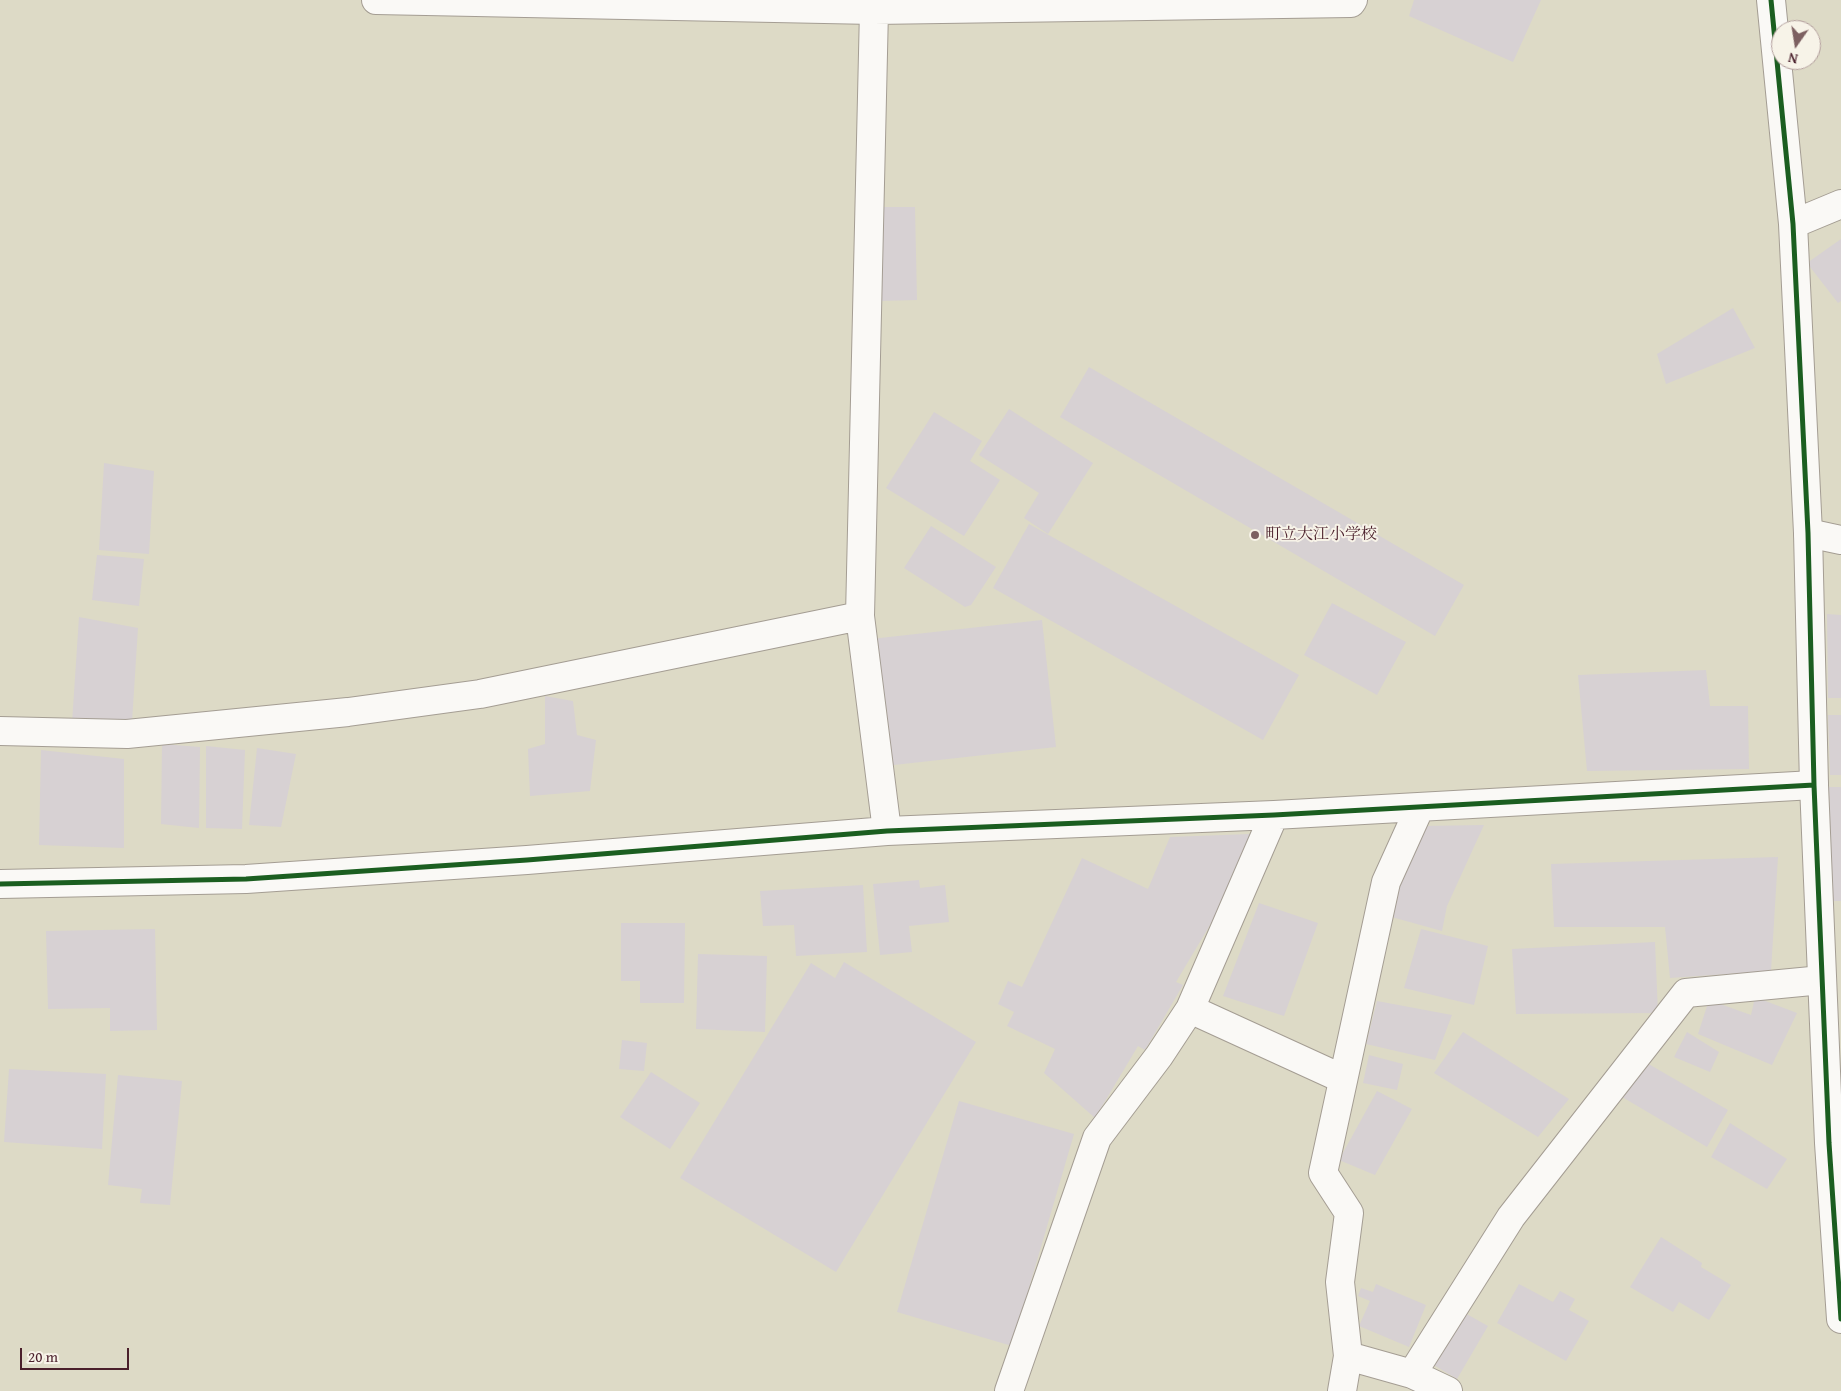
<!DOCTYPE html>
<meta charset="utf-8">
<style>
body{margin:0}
#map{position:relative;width:1841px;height:1391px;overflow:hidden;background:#dddac6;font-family:"Gentium Book Plus",serif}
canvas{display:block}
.north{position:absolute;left:1771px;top:20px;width:50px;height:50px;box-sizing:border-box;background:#f7f3e8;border:1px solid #b29e9c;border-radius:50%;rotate:193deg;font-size:14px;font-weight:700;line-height:20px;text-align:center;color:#4a1f2b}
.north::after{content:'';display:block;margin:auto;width:18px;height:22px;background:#7d6061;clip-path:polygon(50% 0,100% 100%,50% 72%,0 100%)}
.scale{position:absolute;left:20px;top:1348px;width:109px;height:22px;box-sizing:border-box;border:2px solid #4a1f2b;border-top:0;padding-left:6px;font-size:15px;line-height:18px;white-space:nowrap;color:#4a1f2b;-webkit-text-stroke:4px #f7f3e8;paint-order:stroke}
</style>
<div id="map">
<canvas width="1841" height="1391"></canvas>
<div class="north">N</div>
<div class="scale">20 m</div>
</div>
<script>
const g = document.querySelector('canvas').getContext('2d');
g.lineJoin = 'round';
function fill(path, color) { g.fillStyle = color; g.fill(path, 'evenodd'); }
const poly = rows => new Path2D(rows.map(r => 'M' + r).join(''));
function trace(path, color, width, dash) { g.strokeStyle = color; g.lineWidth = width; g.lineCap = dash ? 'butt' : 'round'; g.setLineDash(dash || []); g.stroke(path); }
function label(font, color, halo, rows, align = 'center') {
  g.font = font + ' "Gentium Book Plus","Noto Serif JP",serif'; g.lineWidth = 4; g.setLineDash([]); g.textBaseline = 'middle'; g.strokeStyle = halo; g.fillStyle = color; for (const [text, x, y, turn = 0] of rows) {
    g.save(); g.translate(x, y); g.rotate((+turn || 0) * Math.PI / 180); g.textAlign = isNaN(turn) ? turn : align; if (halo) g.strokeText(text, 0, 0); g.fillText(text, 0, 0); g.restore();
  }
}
fill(poly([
 [1414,0,1541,0,1513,62,1409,16],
 [879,207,915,207,917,300,880,301],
 [1841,239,1841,301,1838,303,1807,263],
 [1733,308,1755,348,1666,384,1657,354],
 [1089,367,1464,585,1435,636,1060,417],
 [1009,409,1093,463,1048,534,1024,518,1039,493,979,455],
 [934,412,982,441,970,461,1000,480,964,536,886,488],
 [104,463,154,471,149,554,99,550],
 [1029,524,1299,675,1263,740,993,588],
 [931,526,996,567,971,605,965,607,904,568],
 [97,555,144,559,139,606,92,600],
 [1332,603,1406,642,1377,695,1304,655],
 [1827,614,1841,615,1841,698,1828,698],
 [79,617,138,628,132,722,72,723],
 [1042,620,1056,747,885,766,871,639],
 [1706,670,1710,706,1748,706,1749,769,1587,771,1578,675],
 [545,696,573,701,577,735,596,740,590,791,530,796,528,749,545,744],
 [1828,715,1841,715,1841,775,1830,775],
 [162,744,200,747,199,828,161,824],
 [206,746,245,750,242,829,206,828],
 [257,748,296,754,281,827,249,825],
 [41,750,124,759,124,848,39,845],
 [1829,787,1841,787,1841,901,1832,901],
 [1484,825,1447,906,1442,931,1388,916,1395,885,1422,826],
 [1250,834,1222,905,1176,982,1183,985,1145,1050,1138,1046,1095,1118,1044,1073,1055,1049,1007,1026,1014,1012,998,1004,1008,981,1022,987,1082,858,1148,889,1170,837],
 [1778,857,1771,971,1670,978,1665,927,1554,927,1551,864],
 [919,880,920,888,945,885,949,922,909,926,912,952,880,955,873,884],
 [863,885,867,952,796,956,794,925,763,926,760,891],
 [1259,903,1318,923,1284,1016,1223,996],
 [621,923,685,923,684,1003,640,1003,640,981,621,981],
 [155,929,157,1030,110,1031,110,1008,48,1009,46,931],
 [1421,929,1488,946,1474,1005,1404,988],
 [1655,942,1658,1013,1516,1014,1512,949],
 [698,954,767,956,765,1032,696,1029],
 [844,962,976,1042,836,1272,680,1178,811,963,835,978],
 [1755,997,1797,1013,1772,1065,1698,1034,1709,1000,1751,1015],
 [1377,1001,1452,1015,1435,1060,1366,1044],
 [1463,1032,1569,1099,1538,1137,1434,1073],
 [1687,1032,1719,1052,1710,1072,1674,1057],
 [622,1040,647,1043,644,1071,619,1069],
 [1369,1055,1403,1064,1397,1090,1363,1083],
 [1640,1059,1728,1110,1707,1147,1617,1094],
 [9,1069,106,1074,102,1149,4,1142],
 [651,1072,700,1103,670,1149,620,1117],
 [118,1075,182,1081,170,1205,140,1203,142,1189,108,1185],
 [1377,1091,1412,1109,1375,1175,1339,1160],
 [959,1101,1074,1134,1012,1346,897,1312],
 [1730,1123,1787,1159,1767,1189,1711,1157],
 [1661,1237,1702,1263,1701,1267,1731,1285,1709,1320,1679,1302,1673,1312,1630,1287],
 [1376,1284,1426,1305,1409,1347,1359,1326,1370,1301,1358,1296,1361,1288,1373,1292],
 [1519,1284,1553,1302,1560,1291,1575,1299,1569,1310,1589,1321,1566,1361,1497,1323],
 [1463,1312,1488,1326,1457,1379,1432,1364]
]), '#d7d1d3');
const minor = poly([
 [376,0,874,10,1351,3,1353,0],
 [874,10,860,616,887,831],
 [1808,533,1841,540],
 [0,731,127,734,348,712,480,694,860,616],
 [0,884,246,879,527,860,887,831,1274,815,1814,785],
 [1190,1009,1343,1079],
 [1348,1356,1412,1374,1448,1391],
 [1412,1374,1511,1217,1686,993,1822,980],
 [1009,1391,1097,1138,1159,1056,1190,1009,1274,815],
 [1342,1391,1348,1356,1340,1282,1349,1213,1323,1173,1386,882,1420,807]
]);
const tertiary = poly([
 [1771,0,1793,224,1808,533,1814,785,1829,1143,1841,1319],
 [1793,224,1841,204]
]);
trace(minor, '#a49d93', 30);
trace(tertiary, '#a49d93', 30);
trace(minor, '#faf9f6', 28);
trace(tertiary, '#faf9f6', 28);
trace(poly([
 [1771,0,1793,224,1808,533,1814,785,1829,1143,1841,1319],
 [0,884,246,879,527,860,887,831,1274,815,1814,785]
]), '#1b5e20', 5);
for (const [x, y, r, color] of [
 [1255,535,5,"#7d6061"]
]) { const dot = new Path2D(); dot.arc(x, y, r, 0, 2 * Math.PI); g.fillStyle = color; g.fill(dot); trace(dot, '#f7f3e8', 2); }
label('16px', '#4a1f2b', '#f7f3e8', [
 ["町立大江小学校",1265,535]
], 'left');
</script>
